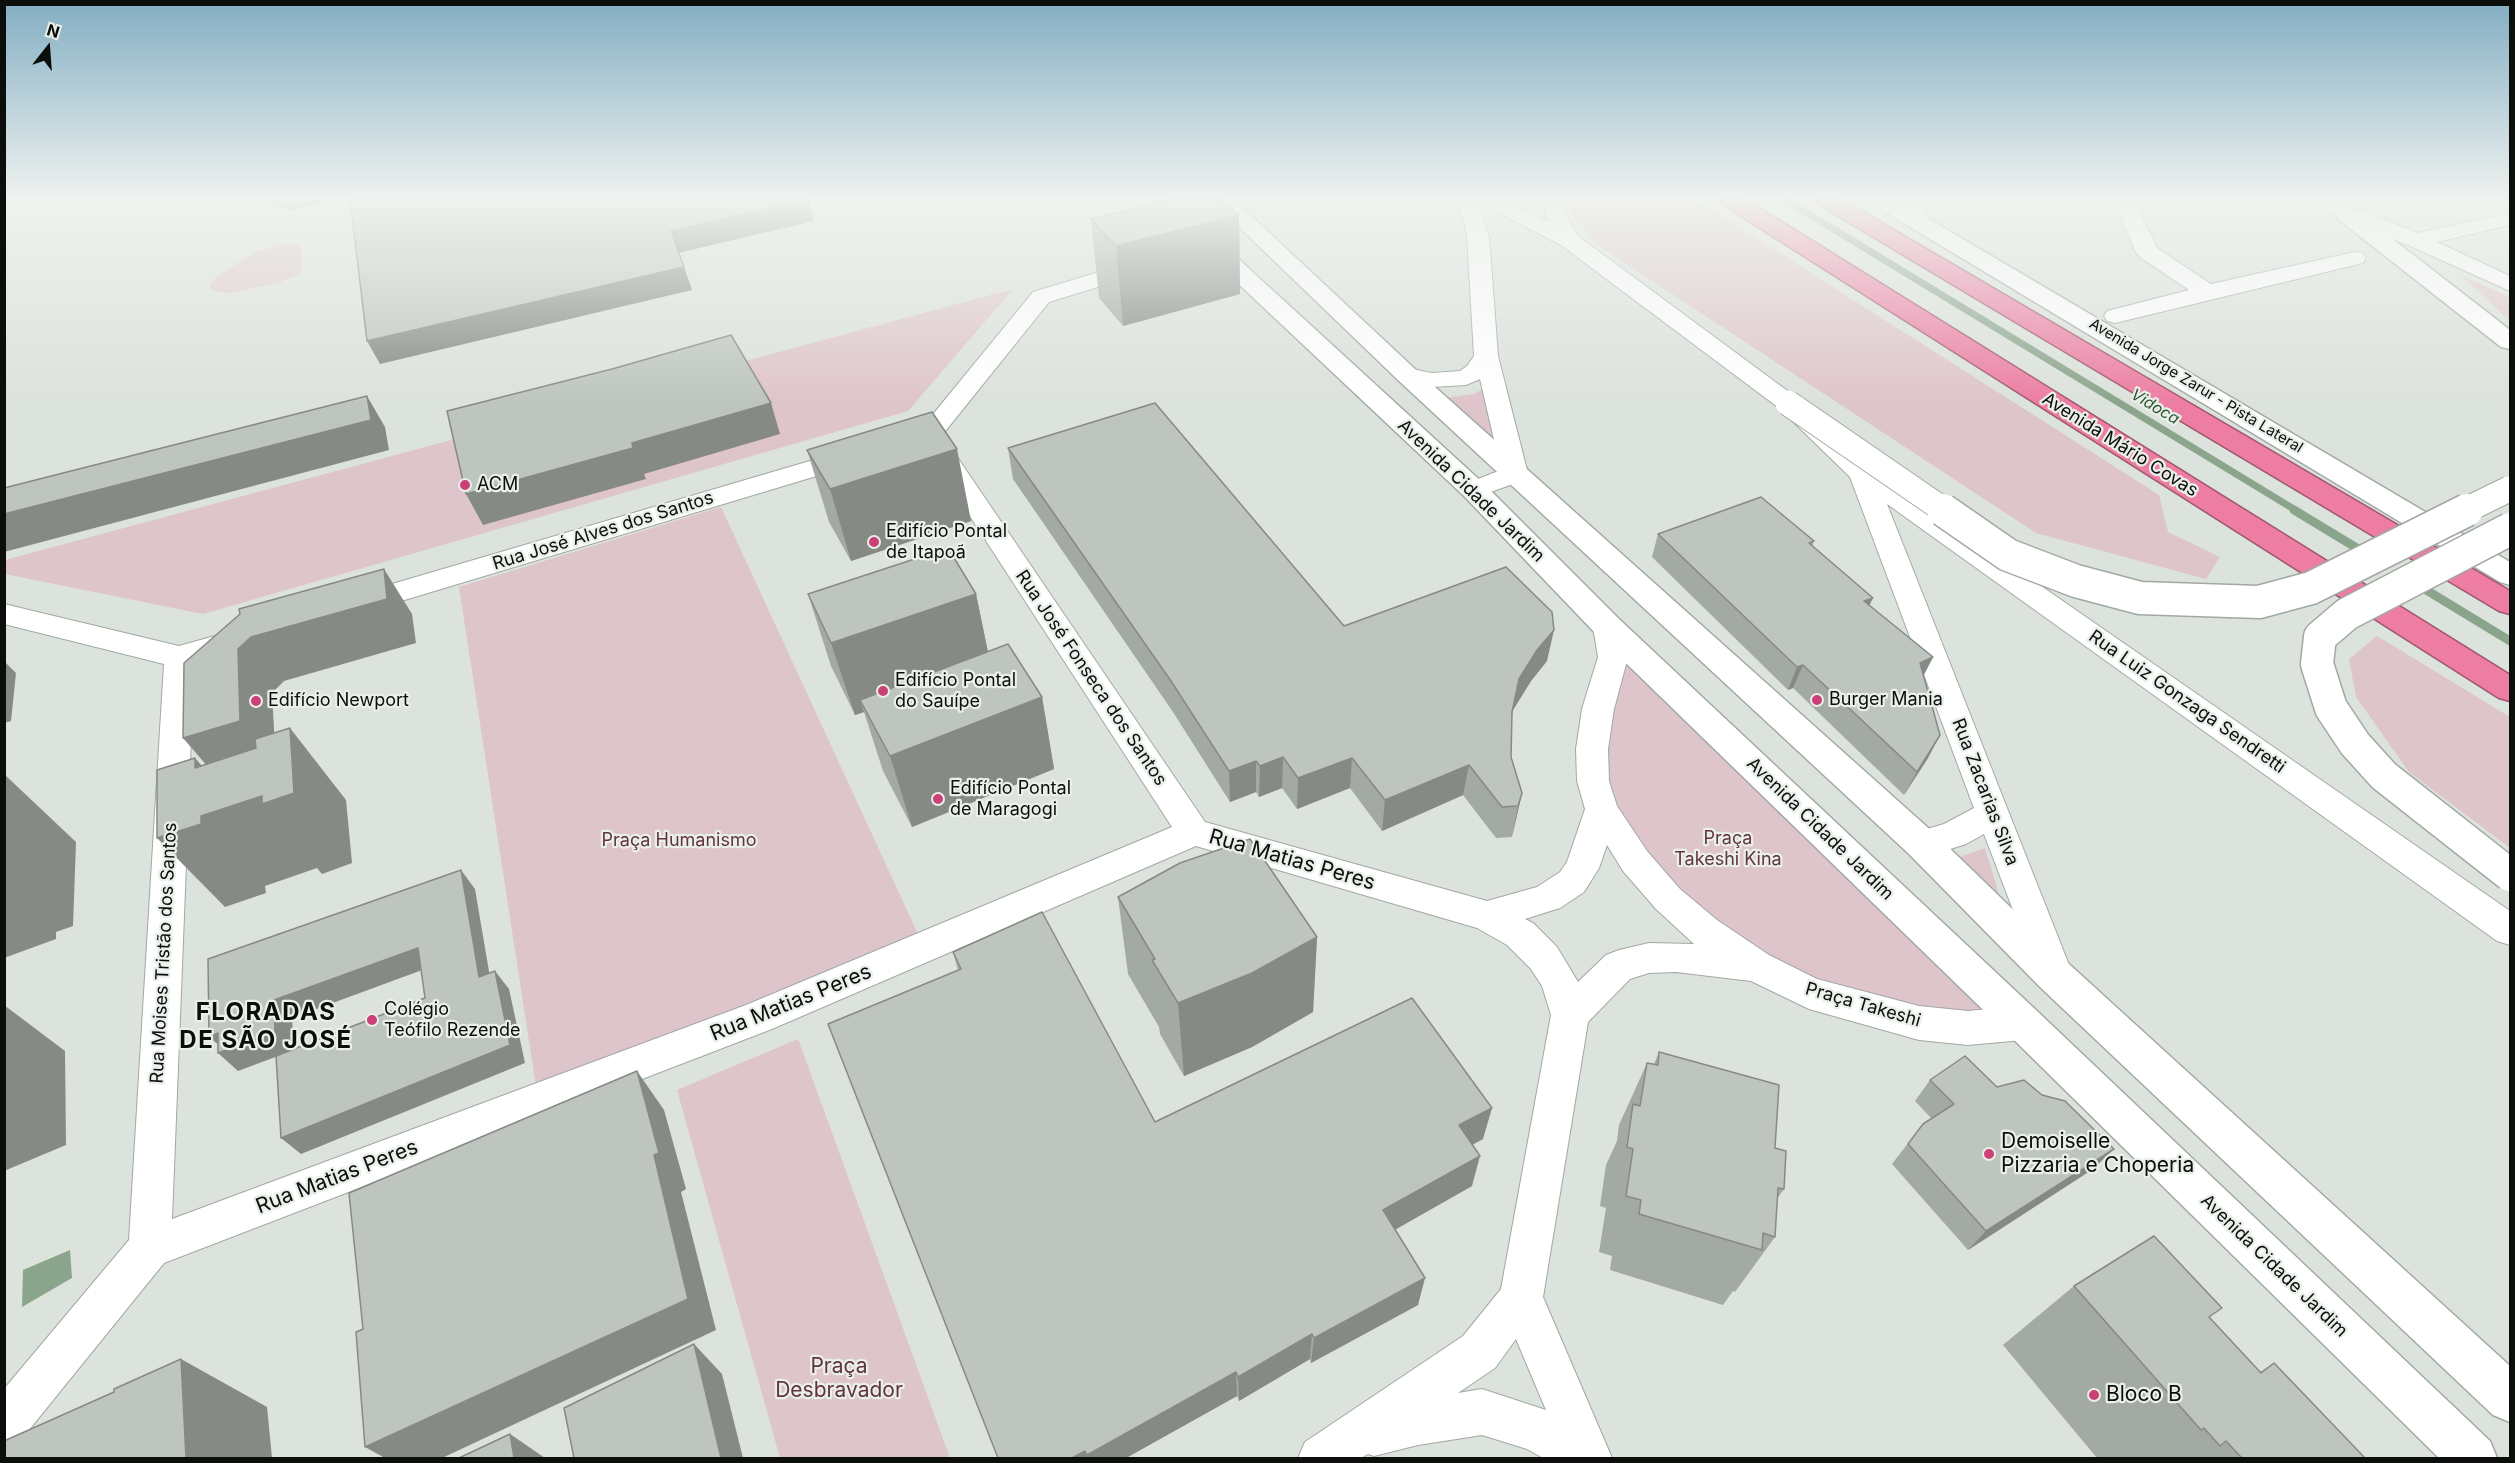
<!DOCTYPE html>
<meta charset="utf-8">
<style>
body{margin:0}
#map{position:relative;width:2515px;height:1463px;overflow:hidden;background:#dce2dc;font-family:Inter,sans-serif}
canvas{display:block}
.frame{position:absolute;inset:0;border:6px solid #0c0e0c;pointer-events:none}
.north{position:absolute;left:18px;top:18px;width:60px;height:60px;-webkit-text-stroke:4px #e9efe9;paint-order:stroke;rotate:17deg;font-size:16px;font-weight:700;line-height:24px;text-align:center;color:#0c0e0c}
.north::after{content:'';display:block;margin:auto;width:21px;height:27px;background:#0c0e0c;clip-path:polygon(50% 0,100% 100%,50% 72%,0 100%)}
</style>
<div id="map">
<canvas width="2515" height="1463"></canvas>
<div class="frame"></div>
<div class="north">N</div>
</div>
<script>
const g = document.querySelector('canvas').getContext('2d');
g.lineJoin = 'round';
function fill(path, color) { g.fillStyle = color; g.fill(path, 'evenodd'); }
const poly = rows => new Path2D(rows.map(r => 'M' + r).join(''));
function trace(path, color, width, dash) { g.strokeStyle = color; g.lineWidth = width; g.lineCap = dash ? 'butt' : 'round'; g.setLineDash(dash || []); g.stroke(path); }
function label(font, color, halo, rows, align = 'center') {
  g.font = font + ' Inter,sans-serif'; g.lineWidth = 4.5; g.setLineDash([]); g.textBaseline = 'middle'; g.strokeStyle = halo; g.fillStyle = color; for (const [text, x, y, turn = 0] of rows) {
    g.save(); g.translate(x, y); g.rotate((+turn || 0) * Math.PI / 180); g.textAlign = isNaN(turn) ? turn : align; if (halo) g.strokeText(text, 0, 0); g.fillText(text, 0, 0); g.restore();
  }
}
fill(poly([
 [1573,199,1695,199,2159,495,2168,532,2220,557,2206,579,2036,533,1596,244,1575,218,1571,201],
 [286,242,301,246,302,270,295,276,278,283,229,293,214,291,209,286,216,277,255,252],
 [2460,275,2510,297,2510,321,2495,307],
 [1013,289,908,411,203,614,5,574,5,560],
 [1483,389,1494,446,1446,398,1474,394],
 [721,507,918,934,537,1093,459,587],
 [1608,627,2023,1023,1809,993,1635,861,1592,749],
 [2377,636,2510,717,2510,848,2409,772,2356,697,2349,659],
 [1985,848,2004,911,1946,862],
 [798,1039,950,1458,780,1458,677,1090]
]), '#dec4cb');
fill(poly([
 [70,1250,72,1278,22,1307,23,1270]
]), '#8ba48c');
trace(poly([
 [1784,199,2297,511]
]), '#8ba48c', 7);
trace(poly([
 [2294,510,2365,553],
 [2418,585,2510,641]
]), '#8ba48c', 9);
const minor = poly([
 [1454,199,1474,199,1483,217,1489,236,1498,356,1528,474,1524,480,1474,498,1465,496,1461,490,1465,484,1501,470,1480,379,1466,385,1432,387,1398,380,1395,375,1398,370,1407,368,1432,373,1460,371,1467,366,1474,356,1467,236,1463,217,1454,199],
 [1476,199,1502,199,1549,222,1545,214,1548,199,1568,199,1565,214,1578,236,1797,398,1871,468,2510,911,2510,945,2497,941,1887,504,2073,975,2068,986,2055,991,2042,986,1984,834,1966,844,1922,858,1910,854,1905,844,1910,834,1944,824,1974,808,1850,477,1779,408,1561,245,1479,203,1476,199],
 [1899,199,1919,199,1932,223,1929,227,1922,229,1915,227,1899,199],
 [2114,199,2134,199,2157,248,2211,284,2355,252,2363,253,2366,258,2363,263,2115,323,2107,321,2104,316,2107,311,2189,290,2141,258,2135,251,2114,199],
 [2302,199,2330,199,2418,233,2510,213,2510,225,2437,242,2510,276,2510,291,2408,245,2305,203,2302,199],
 [1138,260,1146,262,1149,267,1146,272,1049,302,939,439,902,450,893,447,889,442,893,437,921,429,1033,292,1138,260],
 [940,442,949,445,1205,822,1487,901,1537,887,1560,872,1567,862,1585,809,1577,781,1576,749,1582,709,1598,657,1593,627,1598,620,1608,617,1618,620,1623,627,1628,657,1614,709,1608,749,1609,781,1617,806,1647,851,1680,889,1717,920,1769,955,1817,979,1919,1006,1968,1011,2023,1006,2036,1011,2042,1023,2036,1035,2023,1040,1968,1045,1919,1040,1809,1009,1751,981,1676,972,1649,973,1630,979,1588,1022,1543,1297,1612,1458,1543,1458,1527,1449,1482,1435,1418,1445,1374,1456,1368,1454,1361,1458,1298,1458,1305,1442,1463,1336,1501,1289,1551,1015,1542,986,1531,969,1507,945,1477,928,1196,846,772,1029,164,1263,20,1441,4,1448,4,1389,129,1240,164,664,4,624,4,604,179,646,236,630,246,633,251,640,246,647,194,663,172,1219,746,1005,1172,827,927,450,931,445,940,442],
 [1607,845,1623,871,1656,909,1694,944,1649,943,1619,950,1606,955,1578,982,1557,947,1533,923,1525,919,1560,908,1584,892,1599,868,1607,845],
 [1516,1339,1546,1410,1482,1389,1458,1393,1495,1368,1516,1339],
 [854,448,863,450,867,456,863,462,358,614,348,611,344,604,348,597,854,448]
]);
const secondary = poly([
 [1156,199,1179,199,1245,265,1484,484,1619,619,2037,1011,2490,1441,2497,1458,2439,1458,2009,1035,1597,635,1464,496,1229,275,1156,199],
 [1210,199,1233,199,1416,370,1935,834,2069,964,2510,1366,2510,1422,2493,1415,2041,988,1909,854,1398,380,1210,199],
 [1869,199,1895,199,2510,562,2510,585,2500,582,1872,204,1869,199],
 [2346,207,2354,209,2510,330,2510,349,2501,347,2338,219,2335,214,2338,209,2346,207]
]);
const motorway = poly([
 [1719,199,1745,199,2510,675,2510,701,2499,698,1722,204,1719,199],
 [1815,199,1841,199,2510,591,2510,614,2499,611,1818,204,1815,199]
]);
trace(minor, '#a2a8a2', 2);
trace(secondary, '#a2a8a2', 3);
trace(motorway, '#9e566e', 3);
fill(minor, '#fff');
fill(secondary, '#fff');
fill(motorway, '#ed7da2');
const secondaryBridgeFar1 = poly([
 [1788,403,1945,511],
 [2464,511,2509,489]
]);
const secondaryBridge = poly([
 [1943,510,2008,555,2076,581,2140,598,2259,602,2311,588,2467,510],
 [2510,529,2347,614,2320,637,2317,664,2331,708,2355,744,2384,776,2510,875]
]);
trace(secondaryBridgeFar1, '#a2a8a2', 27, []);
trace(secondaryBridge, '#a2a8a2', 35, []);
trace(secondaryBridgeFar1, '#fff', 25);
trace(secondaryBridge, '#fff', 32);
fill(poly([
 [237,199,330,199,324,203,291,210],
 [1239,215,1240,294,1123,326,1099,298,1091,219],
 [1008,448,1344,626,1547,661,1531,681,1513,710,1512,714,1511,757,1522,793,1512,837,1496,838,1463,795,1382,831,1350,788,1297,809,1282,788,1259,797,1256,792,1230,802,1173,712,1013,479],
 [807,450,971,521,851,561,829,522],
 [1658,534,1814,541,1812,546,1869,606,1933,657,1924,675,1928,758,1904,795,1793,688,1788,690,1652,557],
 [808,594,976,594,988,652,1042,697,1054,769,912,827,883,771,864,712,855,715,831,666],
 [1118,897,1317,937,1313,1012,1252,1047,1184,1076,1160,1034,1159,1027,1128,974],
 [953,952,1155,1122,1483,1139,1472,1145,1472,1186,1395,1229,1418,1305,1311,1363,1310,1359,1239,1401,1237,1396,1126,1458,998,1458,958,970],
 [1659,1052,1775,1148,1784,1189,1777,1199,1775,1237,1735,1292,1733,1291,1723,1305,1610,1270,1612,1256,1599,1252,1606,1208,1600,1206,1606,1165,1617,1141,1619,1125,1647,1063,1654,1064],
 [1930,1080,1997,1087,2093,1169,1968,1250,1892,1164,1923,1124,1932,1119,1915,1101],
 [2074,1286,2209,1317,2260,1372,2274,1363,2365,1458,2097,1458,2003,1345]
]), '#a3a9a3');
fill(poly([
 [286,199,330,199,324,203,291,210],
 [809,199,814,221,678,253,671,231],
 [1239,215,1240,294,1123,326,1116,246],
 [684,267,692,290,380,364,367,341],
 [367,396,385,427,389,450,4,552,4,514],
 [771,403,780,434,644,474,646,479,483,525,466,494,632,443],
 [957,449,971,521,851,561,830,489],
 [384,569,412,614,416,643,284,681,272,693,276,765,221,782,183,738,238,649,251,637],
 [976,594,991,667,860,700,864,712,855,715,831,643],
 [1873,598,1862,621,1864,601],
 [1554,630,1547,661,1531,681,1513,710,1519,679,1537,650],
 [1933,657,1921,680,1920,663],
 [4,661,16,673,11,721,4,723],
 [1803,665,1793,688,1788,690,1797,667],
 [1042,697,1054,769,912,827,890,756],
 [290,728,346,800,352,863,322,874,317,868,265,886,266,893,225,907,157,838,195,768,195,758,236,805],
 [1940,735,1928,758,1904,795,1917,772],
 [1283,757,1282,788,1259,797,1260,766],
 [1352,758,1350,788,1297,809,1298,778],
 [1256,761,1256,792,1230,802,1229,771],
 [1469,765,1463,795,1382,831,1385,800],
 [4,774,76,842,73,926,56,932,56,939,4,958],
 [1522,793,1515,824,1512,837,1518,806],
 [461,870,475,889,493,995,479,977],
 [1317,937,1313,1012,1252,1047,1184,1076,1178,1003],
 [418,948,433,966,292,1018,294,1050,238,1071,218,1053,225,1050,209,1037,274,1000],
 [495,971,509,989,525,1063,301,1154,281,1138],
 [4,1005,65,1051,66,1145,4,1171],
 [637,1071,664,1110,686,1189,681,1192,716,1330,442,1458,385,1458,365,1447,654,1155],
 [1492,1108,1483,1139,1451,1156,1459,1125],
 [2114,1149,2093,1169,1968,1250,1986,1231],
 [1480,1156,1472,1186,1379,1239,1383,1210],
 [1425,1278,1418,1305,1311,1363,1314,1338],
 [1312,1334,1310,1359,1239,1401,1238,1377],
 [694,1344,722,1374,743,1458,721,1458],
 [181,1359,267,1407,272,1458,186,1458],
 [1236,1372,1237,1396,1126,1458,1088,1458,1087,1455],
 [510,1434,545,1458,514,1458],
 [1085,1451,1088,1458,1072,1458]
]), '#858a85');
const building = poly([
 [350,199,809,199,671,231,684,267,367,341,350,199],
 [1173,199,1221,199,1239,215,1116,246,1091,219,1173,199],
 [731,335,771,403,632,443,633,448,466,494,447,411,612,369,731,335],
 [367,396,371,420,4,514,4,488,367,396],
 [1155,403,1344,626,1506,567,1552,612,1554,630,1537,650,1519,679,1512,712,1511,757,1522,793,1518,806,1502,807,1469,765,1385,800,1352,758,1298,778,1283,757,1260,766,1256,761,1229,771,1171,681,1008,448,1155,403],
 [932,412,957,449,830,489,807,450,932,412],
 [1761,497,1814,541,1809,543,1873,598,1864,601,1933,657,1920,663,1940,735,1917,772,1803,665,1797,667,1658,534,1761,497],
 [948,548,976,594,831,643,808,594,948,548],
 [384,569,387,599,251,637,238,649,240,721,183,738,184,663,240,614,239,609,384,569],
 [1008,644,1042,697,890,756,860,700,1008,644],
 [290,728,294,793,262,804,262,796,201,816,201,824,157,838,157,770,195,758,195,768,256,748,255,739,290,728],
 [1250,839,1317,937,1252,973,1178,1003,1152,960,1155,959,1118,897,1180,863,1250,839],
 [461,870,479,977,495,971,510,1045,281,1138,276,1056,425,998,418,948,274,1000,275,1032,218,1053,218,1033,209,1037,208,959,461,870],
 [1042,912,1155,1122,1412,998,1492,1108,1459,1125,1480,1156,1383,1210,1425,1278,1314,1338,1312,1334,1238,1377,1236,1372,1087,1455,1085,1451,1072,1458,998,1458,828,1024,961,969,953,952,1042,912],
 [1659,1052,1779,1085,1775,1148,1786,1151,1784,1189,1778,1188,1775,1237,1763,1233,1762,1250,1639,1214,1641,1200,1626,1196,1633,1149,1627,1147,1633,1104,1640,1106,1647,1063,1658,1065,1659,1052],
 [1965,1056,1997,1087,2024,1080,2042,1095,2065,1101,2114,1149,1986,1231,1908,1144,1923,1124,1954,1104,1930,1080,1965,1056],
 [637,1071,659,1153,654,1155,688,1299,365,1447,356,1332,363,1329,349,1193,637,1071],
 [2154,1236,2222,1308,2209,1317,2261,1373,2274,1363,2365,1458,2242,1458,2226,1441,2220,1446,2204,1428,2201,1430,2074,1286,2154,1236],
 [694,1344,721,1458,574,1458,564,1408,694,1344],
 [181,1359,186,1458,4,1458,4,1441,114,1392,114,1389,181,1359],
 [510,1434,514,1458,459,1458,510,1434]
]);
fill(building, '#bec5be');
trace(building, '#858a85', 1.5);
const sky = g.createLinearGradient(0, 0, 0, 404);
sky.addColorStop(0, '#83aec3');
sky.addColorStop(0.49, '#eff2ef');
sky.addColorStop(1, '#eff2ef00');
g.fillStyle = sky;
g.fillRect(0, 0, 2515, 404);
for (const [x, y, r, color] of [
 [465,485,6,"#ca4077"],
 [874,542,6,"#ca4077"],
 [883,691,6,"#ca4077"],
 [1817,700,6,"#ca4077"],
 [256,701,6,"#ca4077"],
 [938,799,6,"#ca4077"],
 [372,1020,6,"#ca4077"],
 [1989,1154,6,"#ca4077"],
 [2094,1395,6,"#ca4077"]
]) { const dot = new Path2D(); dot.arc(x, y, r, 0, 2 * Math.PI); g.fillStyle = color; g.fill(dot); trace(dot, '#e9efe9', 2); }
label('15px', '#0c0e0c', '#e9efe9', [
 ["Avenida Jorge Zarur - Pista Lateral",2196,386,31]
]);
label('italic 16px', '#2f5633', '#e9efe9', [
 ["Vidoca",2155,407,31]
]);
label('18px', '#0c0e0c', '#e9efe9', [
 ["Avenida Mário Covas",2120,445,32],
 ["Avenida Cidade Jardim",1471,491,44],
 ["Rua José Alves dos Santos",603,531,-17],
 ["Rua José Fonseca dos Santos",1091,678,56],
 ["Rua Luiz Gonzaga Sendretti",2187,702,35],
 ["Rua Zacarias Silva",1985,792,69],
 ["Avenida Cidade Jardim",1820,829,44],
 ["Rua Moises Tristão dos Santos",164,953,-87],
 ["Praça Takeshi",1863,1005,16],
 ["Avenida Cidade Jardim",2274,1266,44]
]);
label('18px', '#0c0e0c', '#e9efe9', [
 ["ACM",477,485],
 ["Edifício Pontal",886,532],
 ["de Itapoã",886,553],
 ["Edifício Pontal",895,681],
 ["do Sauípe",895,702],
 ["Burger Mania",1829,700],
 ["Edifício Newport",268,701],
 ["Edifício Pontal",950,789],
 ["de Maragogi",950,810],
 ["Colégio",384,1010],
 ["Teófilo Rezende",384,1031]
], 'left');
label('18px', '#643343', '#e9efe9', [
 ["Praça",1728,839],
 ["Takeshi Kina",1728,860],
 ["Praça Humanismo",679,841]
]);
label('21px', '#0c0e0c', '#e9efe9', [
 ["Rua Matias Peres",1292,860,16],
 ["Rua Matias Peres",791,1003,-22],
 ["Rua Matias Peres",337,1177,-21]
]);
label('21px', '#0c0e0c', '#e9efe9', [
 ["Demoiselle",2001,1142],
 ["Pizzaria e Choperia",2001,1166],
 ["Bloco B",2106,1395]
], 'left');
label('21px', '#643343', '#e9efe9', [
 ["Praça",839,1367],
 ["Desbravador",839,1391]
]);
g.letterSpacing = '1.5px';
label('bold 24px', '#0c0e0c', '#e9efe9', [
 ["FLORADAS",266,1013],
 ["DE SÃO JOSÉ",266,1041]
]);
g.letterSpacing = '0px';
</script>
